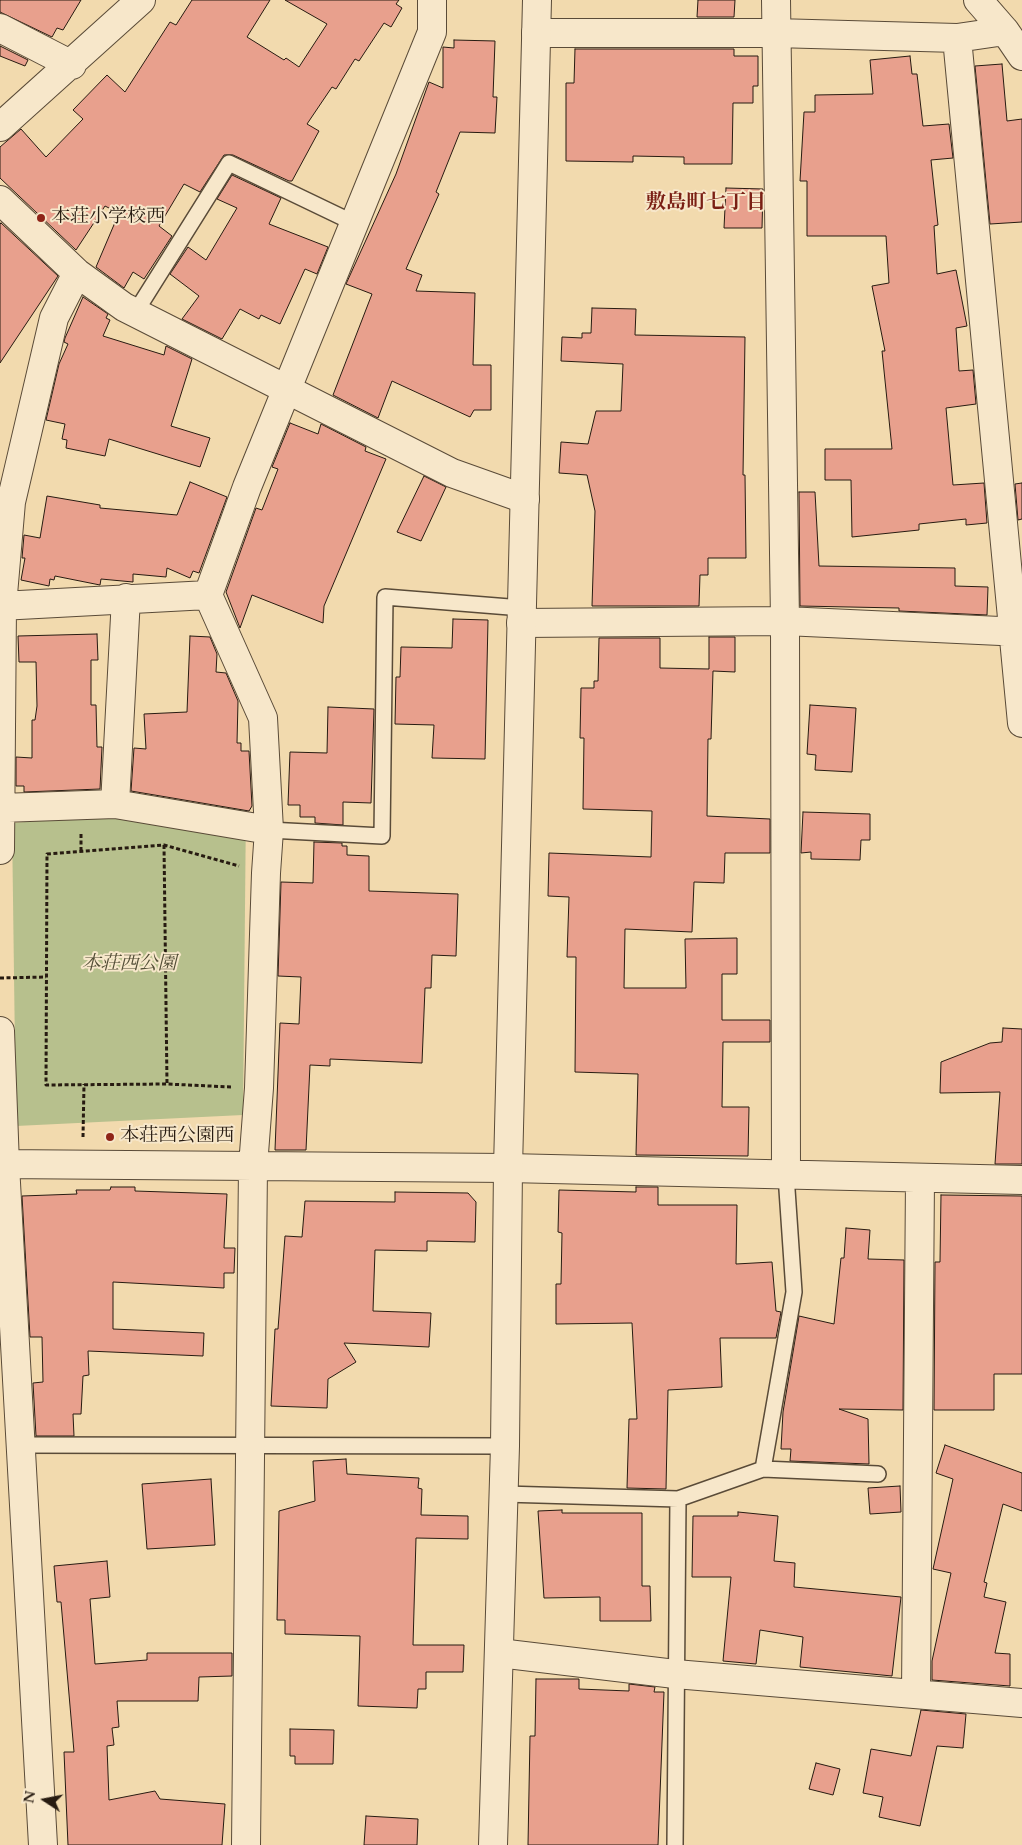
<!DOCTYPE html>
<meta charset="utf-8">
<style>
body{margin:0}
#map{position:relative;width:1022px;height:1845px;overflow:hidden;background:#f2daae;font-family:Cardo,serif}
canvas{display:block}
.north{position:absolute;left:20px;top:1775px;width:50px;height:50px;-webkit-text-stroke:4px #f7e7ca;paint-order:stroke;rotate:281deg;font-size:14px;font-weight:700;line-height:20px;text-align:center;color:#271b11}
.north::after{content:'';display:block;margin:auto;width:18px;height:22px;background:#271b11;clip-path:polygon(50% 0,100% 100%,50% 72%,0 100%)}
</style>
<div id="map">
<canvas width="1022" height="1845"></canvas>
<div class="north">N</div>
</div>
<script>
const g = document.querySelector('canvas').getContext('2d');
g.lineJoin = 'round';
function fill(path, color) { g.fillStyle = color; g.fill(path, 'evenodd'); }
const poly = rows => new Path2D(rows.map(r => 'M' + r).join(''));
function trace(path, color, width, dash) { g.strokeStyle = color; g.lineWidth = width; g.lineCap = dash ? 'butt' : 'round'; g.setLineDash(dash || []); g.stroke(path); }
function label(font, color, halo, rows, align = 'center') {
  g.font = font + ' Cardo,"Noto Serif JP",serif'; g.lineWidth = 4; g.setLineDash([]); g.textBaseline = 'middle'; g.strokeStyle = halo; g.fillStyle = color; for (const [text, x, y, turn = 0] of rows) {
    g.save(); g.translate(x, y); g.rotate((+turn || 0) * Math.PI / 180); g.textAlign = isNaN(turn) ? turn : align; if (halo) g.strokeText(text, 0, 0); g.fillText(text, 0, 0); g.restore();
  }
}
fill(poly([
 [246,804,243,1115,16,1126,12,823]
]), '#b7c08d');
const building = poly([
 [0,0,81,0,63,30,57,28,52,37,0,12,0,0],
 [192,0,270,0,247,37,284,60,286,58,299,67,327,24,285,0,399,0,396,4,402,8,391,27,384,23,359,61,355,59,336,89,332,87,307,124,319,131,292,181,289,181,233,155,224,155,200,192,184,184,159,226,172,236,144,279,133,272,124,288,96,267,119,213,105,206,76,250,0,178,0,147,21,129,46,157,83,119,73,110,107,75,125,92,170,22,176,25,192,0],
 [698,0,735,0,734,17,697,17,698,0],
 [454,40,495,41,493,97,497,97,495,133,460,132,436,192,439,194,406,269,422,275,416,291,475,293,473,365,491,365,491,410,474,410,470,417,392,381,378,418,333,395,372,294,346,284,396,174,429,82,443,88,443,47,454,48,454,40],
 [0,46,28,60,25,66,0,56,0,46],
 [575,49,734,49,734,56,758,56,758,86,753,86,753,103,733,103,732,164,684,164,684,157,633,156,633,162,566,161,566,83,574,83,575,49],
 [910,56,912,74,917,74,923,126,949,124,953,158,931,160,938,225,934,226,937,274,956,270,967,326,956,328,959,371,973,370,976,404,946,408,953,485,984,483,987,523,966,525,966,519,919,524,919,530,852,537,851,480,825,480,825,449,892,449,882,351,885,351,872,286,889,283,886,236,807,236,807,181,800,181,804,112,815,112,815,95,873,94,870,60,910,56],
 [1002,64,1007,121,1022,119,1022,222,990,224,975,66,1002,64],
 [232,175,281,198,269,224,328,247,317,274,305,269,280,324,261,315,259,319,240,309,222,339,182,319,199,296,170,274,188,247,206,260,237,208,217,199,232,175],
 [726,188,763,189,762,228,724,228,726,188],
 [1,223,58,276,0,363,0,224,1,223],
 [83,297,108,314,106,318,110,320,103,336,164,355,166,346,192,359,171,426,210,438,200,467,109,439,105,456,66,448,67,440,62,439,65,424,46,420,59,364,68,344,64,342,65,338,83,297],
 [592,308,636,309,635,335,745,337,743,475,745,475,746,558,708,558,708,575,700,575,699,606,592,606,595,511,587,475,559,473,561,442,588,444,596,411,621,411,623,364,561,361,562,337,582,338,582,333,591,333,592,308],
 [290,423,318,434,321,424,366,447,365,451,386,459,324,606,323,623,252,595,240,628,226,592,256,508,262,510,278,469,272,467,290,423],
 [424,476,446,487,421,541,397,532,424,476],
 [190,482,227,497,199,573,193,571,190,578,167,568,166,577,133,574,133,582,101,579,100,585,55,576,54,580,50,579,49,586,21,580,25,558,22,558,24,535,40,538,47,496,100,505,100,508,177,515,190,482],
 [1022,483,1022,519,1018,520,1015,484,1022,483],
 [799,492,815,492,819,566,955,568,955,586,988,587,987,615,899,611,899,608,800,606,799,492],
 [453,619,488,620,485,759,432,758,434,725,395,724,396,677,400,677,401,647,452,648,453,619],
 [97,634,98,660,91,660,91,705,96,705,97,747,102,747,100,789,24,792,24,786,16,786,16,757,32,758,32,720,35,720,37,706,36,662,19,662,18,636,97,634],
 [190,636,210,637,217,654,216,672,226,673,238,701,237,743,241,743,241,751,249,751,252,806,249,811,131,791,134,748,146,749,144,714,187,712,190,636],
 [709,637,735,637,735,672,713,671,711,739,708,739,707,816,770,819,770,853,725,853,724,883,694,882,692,932,625,929,624,988,686,988,685,939,737,938,737,974,722,974,722,1020,770,1020,770,1042,723,1042,722,1107,749,1107,748,1156,636,1155,638,1074,575,1072,576,957,567,957,569,897,548,896,549,853,651,857,652,811,583,809,584,738,580,738,581,688,594,688,594,681,598,681,599,638,660,638,660,668,709,669,709,637],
 [810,705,856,708,852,772,815,770,816,755,807,754,810,705],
 [328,707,374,709,371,803,343,802,343,825,315,823,315,817,300,817,300,805,288,805,290,752,327,753,328,707],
 [803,812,870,814,870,840,861,840,860,860,811,859,811,852,801,853,803,812],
 [314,842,342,843,342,846,347,846,347,855,369,856,369,891,458,894,456,956,432,955,431,988,425,988,422,1063,330,1059,330,1066,310,1065,306,1150,275,1150,280,1023,299,1024,301,977,278,976,281,882,313,883,314,842],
 [1003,1028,1022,1029,1022,1164,995,1164,1000,1092,940,1093,941,1062,990,1043,1002,1042,1003,1028],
 [111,1187,135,1187,135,1191,227,1194,224,1248,235,1248,234,1273,224,1273,224,1288,113,1282,113,1329,204,1333,203,1356,88,1351,89,1375,83,1376,81,1414,73,1414,74,1436,36,1436,33,1383,43,1382,42,1337,30,1337,22,1196,77,1194,76,1190,110,1190,111,1187],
 [636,1187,658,1187,658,1205,737,1205,736,1264,772,1262,776,1311,781,1312,776,1338,720,1338,722,1387,668,1390,666,1489,627,1488,629,1419,637,1419,632,1323,556,1324,556,1284,561,1284,562,1233,558,1232,559,1190,636,1192,636,1187],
 [395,1192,468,1193,476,1202,475,1242,427,1241,427,1251,375,1250,373,1311,431,1313,429,1347,344,1343,356,1362,328,1379,327,1408,271,1406,275,1329,278,1329,285,1236,302,1237,305,1201,395,1202,395,1192],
 [941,1195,1022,1196,1022,1374,994,1374,994,1410,934,1410,935,1262,940,1262,941,1195],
 [846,1228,870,1230,868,1259,904,1260,903,1410,839,1409,868,1419,869,1464,790,1461,791,1449,781,1449,783,1412,799,1316,834,1324,841,1258,844,1258,846,1228],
 [945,1445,1022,1473,1022,1511,1003,1504,984,1582,987,1583,984,1597,1006,1602,995,1653,1010,1654,1010,1686,932,1680,932,1661,951,1573,933,1569,953,1479,936,1473,945,1445],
 [346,1459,347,1474,419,1478,418,1488,422,1489,421,1515,468,1516,468,1539,416,1538,413,1645,464,1645,463,1672,426,1672,426,1689,418,1689,417,1708,358,1706,360,1636,285,1634,285,1620,277,1620,279,1511,315,1501,313,1461,346,1459],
 [211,1479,215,1545,147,1549,142,1484,211,1479],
 [900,1486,901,1512,870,1514,868,1488,900,1486],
 [562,1510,562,1513,642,1513,642,1586,650,1586,651,1621,600,1621,600,1597,544,1598,538,1511,562,1510],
 [738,1512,778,1516,774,1561,795,1563,794,1587,901,1597,892,1676,800,1667,803,1637,760,1630,756,1664,723,1661,731,1577,692,1577,693,1516,738,1516,738,1512],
 [107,1561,110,1597,90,1599,95,1664,147,1660,147,1653,232,1653,232,1676,199,1677,198,1701,117,1701,119,1727,112,1728,114,1745,107,1746,109,1800,155,1791,160,1799,225,1804,222,1845,68,1845,64,1752,74,1752,61,1602,57,1602,54,1566,107,1561],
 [536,1679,579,1679,579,1689,629,1691,629,1684,655,1687,654,1692,664,1692,658,1845,528,1845,530,1736,535,1736,536,1679],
 [921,1710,966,1714,963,1748,937,1746,920,1826,879,1817,883,1797,863,1793,871,1749,911,1756,921,1710],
 [290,1729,334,1730,333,1764,295,1764,295,1756,290,1756,290,1729],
 [816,1763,840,1769,833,1795,809,1789,816,1763],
 [366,1816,418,1819,417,1845,364,1845,366,1816]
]);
fill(building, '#e8a08d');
trace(building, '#271b11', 1);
const service = poly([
 [135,313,229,163,354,223],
 [269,830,382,836,385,597,522,608],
 [21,1445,505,1446],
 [763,1469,794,1292,786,1175],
 [504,1494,678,1499,675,1845],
 [678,1499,763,1469,878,1474]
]);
const minor = poly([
 [776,0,785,621,786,1175],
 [978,0,1005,31],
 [0,28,72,65],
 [536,33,775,33,957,38,1005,31,1022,56],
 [957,38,1022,723],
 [0,127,141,0],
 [0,200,77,273,124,307,452,473,525,499],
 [0,606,208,595],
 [521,623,785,621,1022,632],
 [115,804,126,598],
 [1,808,115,804,269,830],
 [0,850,2,606,11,502,54,318,77,273],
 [0,1031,5,1165,43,1845],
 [0,1164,508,1168,1022,1180],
 [499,1653,675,1674,1022,1703],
 [916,1694,920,1178],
 [246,1845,253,1166,259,1088,266,873,269,830,263,718,208,595,247,487,432,32,432,0]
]);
const tertiary = poly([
 [493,1845,505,1446,508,1168,537,0]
]);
trace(service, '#5a4b38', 18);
trace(minor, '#5a4b38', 30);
trace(tertiary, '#5a4b38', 30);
trace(poly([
 [164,845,167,1084],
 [81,851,81,834],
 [0,978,46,977],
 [231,1087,167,1084,46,1085,47,854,164,845,239,866],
 [83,1137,84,1084]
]), '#271b11', 3, [4, 2.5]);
trace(service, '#f7e7ca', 15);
trace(minor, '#f7e7ca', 28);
trace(tertiary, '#f7e7ca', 28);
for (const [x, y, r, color] of [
 [41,218,5,"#8f2418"],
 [110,1137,5,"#8f2418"]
]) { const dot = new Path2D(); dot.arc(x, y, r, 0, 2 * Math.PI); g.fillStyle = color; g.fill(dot); trace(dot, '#f7e7ca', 2); }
label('19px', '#271b11', '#f7e7ca', [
 ["本荘小学校西",51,218],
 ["本荘西公園西",120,1137]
], 'left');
label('italic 19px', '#524d36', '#f7e7ca', [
 ["本荘西公園",129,965]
]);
label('bold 20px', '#7a1f14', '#f7e7ca', [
 ["敷島町七丁目",706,203]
]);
</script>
